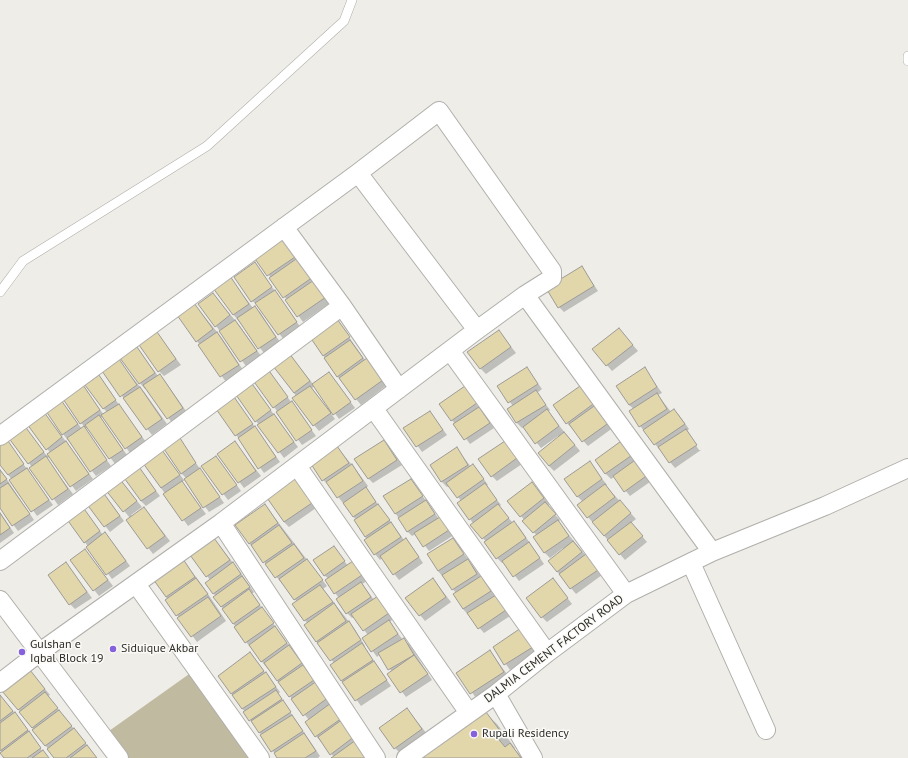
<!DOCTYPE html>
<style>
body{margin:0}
canvas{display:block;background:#eeede8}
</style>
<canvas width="908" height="758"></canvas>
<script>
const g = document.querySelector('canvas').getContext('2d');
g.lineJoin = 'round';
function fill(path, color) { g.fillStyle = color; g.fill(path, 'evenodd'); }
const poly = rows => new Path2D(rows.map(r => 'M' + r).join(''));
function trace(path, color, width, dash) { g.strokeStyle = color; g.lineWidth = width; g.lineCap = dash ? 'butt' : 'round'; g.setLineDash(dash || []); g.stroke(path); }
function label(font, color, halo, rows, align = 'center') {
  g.font = font + ' "PT Sans",sans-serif'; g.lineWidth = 3; g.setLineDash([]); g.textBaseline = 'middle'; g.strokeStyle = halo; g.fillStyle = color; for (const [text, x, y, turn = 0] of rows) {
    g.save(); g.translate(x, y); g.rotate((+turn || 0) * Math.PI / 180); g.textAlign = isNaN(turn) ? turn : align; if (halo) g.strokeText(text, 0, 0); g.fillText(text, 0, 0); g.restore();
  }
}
fill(poly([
 [192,672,252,758,129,758,109,731]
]), '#c0baa1');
fill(poly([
 [289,241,330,303,303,322,255,256],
 [255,263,301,328,284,340,258,305,252,301],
 [582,267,598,291,564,312,559,307],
 [230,278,253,308,254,307,260,312,280,342,264,353,233,314],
 [213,294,240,326,261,356,246,366,216,326],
 [194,304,222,338,243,370,226,382,197,341],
 [337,320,365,360,387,385,361,405,337,376,312,338],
 [619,329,638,351,612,371,593,349],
 [155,331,181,365,164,376,159,371],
 [499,331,516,353,486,374,481,369],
 [137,348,158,376,165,381,188,414,173,424,146,388,145,389,140,383],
 [289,354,313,384,329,373,355,408,339,419,315,386,312,388,335,419,319,431,314,425,294,393],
 [119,361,145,393,167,424,152,435,103,371],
 [527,368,542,389,537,393,550,410,548,412,580,451,554,471,549,466,560,437,558,436,541,448,524,427,522,428,517,423,509,409,513,406,498,387],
 [267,369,316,436,302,445,274,407],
 [645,369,662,393,658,395,671,412,674,410,679,415,689,429,687,431,690,435,689,435,699,450,701,450,675,468,640,426,634,409,629,405],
 [99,377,146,442,130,453,103,416,101,418,127,455,115,464,88,427,85,429,111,466,96,476,63,434,61,401,82,429,85,427,81,423,81,384,104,415,107,412,104,409],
 [250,382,298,447,284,458,256,421],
 [583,385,614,427,588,446,567,423],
 [464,387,494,428,470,444,452,420],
 [232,395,280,462,264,473,215,406],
 [430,412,447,435,422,452,405,428],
 [44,413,71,448,93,479,76,491,50,456,47,459,73,494,58,505,29,463,24,426,47,456,51,453,47,449],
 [179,439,224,503,209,512,185,480,182,482,206,514,188,526,161,488,159,447,184,480,186,478,181,473],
 [6,440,53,505,37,516,0,463],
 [624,440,654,479,630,496,614,477,611,479,606,474,596,460],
 [384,441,402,465,373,483,368,478],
 [505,442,522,464,497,481,492,476],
 [235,443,261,476,244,488,218,454],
 [337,447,357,471,368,486,366,488,404,540,406,539,411,545,423,563,399,580,382,558,380,560,375,554,356,520,329,485,323,480],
 [457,449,471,467,478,471,488,485,486,486,501,505,499,507,513,523,519,527,544,564,519,581,504,562,502,563,497,558,470,519,462,502,449,486,447,487,442,482,431,465],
 [221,463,241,491,228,500,203,467],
 [590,463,607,485,606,486,636,519,631,523,647,542,625,560,588,517,583,502,577,496],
 [137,466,160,496,146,506,141,501],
 [0,469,34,520,18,531,0,507],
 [293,477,316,508,289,527,284,522],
 [119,479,142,507,131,515,133,516,144,508,170,541,153,554,127,520,130,518,106,489],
 [411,480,439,519,440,518,454,535,429,551,416,534,412,536,407,531,385,497],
 [537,488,549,504,548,507,560,520,558,522,602,575,576,594,549,562,564,549,563,548,550,558,544,552,537,536,521,516],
 [107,498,124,521,110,532,87,503],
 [265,505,327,586,323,589,354,628,365,646,364,647,391,686,361,706,331,665,334,663,316,641,307,623,294,604,297,602,249,543],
 [82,507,103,535,110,539,130,566,112,579,67,518],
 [0,512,14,533,0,543],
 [214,539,238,569,254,592,252,594,277,629,360,742,333,758,334,757,316,736,309,720,246,642,215,597,216,596,214,594,210,580,192,555],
 [453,539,510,616,484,633,463,609,456,593,438,571],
 [334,547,348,566,353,563,367,581,362,584,374,600,378,597,394,619,389,622,403,640,409,644,432,680,406,697,388,674,392,672,380,654,377,657,363,638,368,635,354,617,352,618,347,613,339,598,335,593,329,579,324,575],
 [85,550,113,586,99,596,71,561],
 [183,560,202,585,226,621,197,642,177,615,166,597],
 [66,563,92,598,75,609,70,604],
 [433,579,451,602,425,621,406,598],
 [553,579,572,604,547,622,542,617],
 [521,630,538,652,510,670,494,647],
 [490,651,509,677,476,698,458,673],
 [250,653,280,692,278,694,320,756,318,758,278,758,219,676],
 [30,671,50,695,48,696,62,714,97,758,55,758,18,709],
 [0,696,20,719,43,752,49,758,5,758,0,750],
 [407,709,427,734,400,753,395,748],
 [482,710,497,724,515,748,514,749,523,758,423,758]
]), '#0003');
const building = poly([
 [284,235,298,255,267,276,253,256,284,235],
 [299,257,313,277,283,298,269,278,299,257],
 [255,262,272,287,251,302,234,277,255,262],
 [582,266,594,286,558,308,546,288,582,266],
 [230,276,249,304,233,315,213,288,230,276],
 [314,280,326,297,297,317,285,300,314,280],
 [275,290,297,322,278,335,255,303,275,290],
 [213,293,230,315,215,327,198,304,213,293],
 [194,303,213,329,196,342,177,315,194,303],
 [255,306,276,337,258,349,237,318,255,306],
 [337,319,350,337,323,356,310,337,337,319],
 [235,320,257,351,240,362,219,331,235,320],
 [619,328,633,345,606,366,592,349,619,328],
 [155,329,176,359,158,372,137,342,155,329],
 [499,330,511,347,480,369,467,352,499,330],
 [217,332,239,365,220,377,198,345,217,332],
 [350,340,363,358,337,377,324,358,350,340],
 [137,347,155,373,139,384,120,358,137,347],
 [289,353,310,381,294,393,273,366,289,353],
 [367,358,383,380,355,400,339,378,367,358],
 [119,359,137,385,120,397,102,371,119,359],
 [527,367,538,384,508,403,497,386,527,367],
 [645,367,657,387,629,405,616,386,645,367],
 [267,368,288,397,273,408,252,379,267,368],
 [329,372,351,402,333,415,312,384,329,372],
 [160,374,183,408,167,419,143,385,160,374],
 [99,375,116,400,103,409,85,385,99,375],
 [250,381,271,410,255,422,234,392,250,381],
 [81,382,100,410,80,424,61,396,81,382],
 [583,384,596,402,566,424,553,405,583,384],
 [310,386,331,413,313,426,292,398,310,386],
 [465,386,477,403,451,421,439,404,465,386],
 [140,387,162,419,146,430,123,398,140,387],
 [536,390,546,405,516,423,507,409,536,390],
 [657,393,667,409,639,427,629,411,657,393],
 [232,394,253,424,235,436,214,406,232,394],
 [61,400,78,424,62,435,46,411,61,400],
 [292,401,312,430,296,441,276,412,292,401],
 [119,404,142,437,125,449,101,415,119,404],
 [597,404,610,422,582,442,569,424,597,404],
 [479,407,490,423,464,440,453,424,479,407],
 [547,409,559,426,535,444,523,427,547,409],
 [674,409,685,424,654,445,643,430,674,409],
 [430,411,443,430,416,447,403,428,430,411],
 [44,412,62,437,46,450,27,424,44,412],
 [274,414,294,442,278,453,257,425,274,414],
 [99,415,123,450,109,459,85,425,99,415],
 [24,425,44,452,28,464,8,437,24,425],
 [84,426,107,460,90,472,67,438,84,426],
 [255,426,276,457,258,469,238,438,255,426],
 [686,429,697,445,669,463,658,447,686,429],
 [564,432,575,445,549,466,538,453,564,432],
 [6,438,24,464,8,475,0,465,0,443,6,438],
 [180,438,196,463,181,474,164,449,180,438],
 [624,439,635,453,605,474,595,460,624,439],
 [384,440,397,460,368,479,354,459,384,440],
 [66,441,89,474,70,487,47,454,66,441],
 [235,441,256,471,238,483,217,454,235,441],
 [505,441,517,458,491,477,478,459,505,441],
 [159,446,180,475,161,488,140,459,159,446],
 [337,446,349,463,322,481,311,464,337,446],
 [457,447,468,465,441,482,430,465,457,447],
 [46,456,68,489,52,500,29,468,46,456],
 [216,456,237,485,222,495,201,466,216,456],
 [638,458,649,474,624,492,613,476,638,458],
 [590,461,602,479,577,497,564,479,590,461],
 [137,464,156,491,141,501,122,475,137,464],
 [352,464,363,481,337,498,326,482,352,464],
 [473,464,484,479,457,498,446,483,473,464],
 [27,468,49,500,31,512,9,480,27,468],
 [200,468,220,497,203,508,184,479,200,468],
 [0,470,7,479,0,484,0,470],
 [293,476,312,503,284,522,265,495,293,476],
 [119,478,137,501,123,512,105,489,119,478],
 [411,479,423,496,395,514,383,496,411,479],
 [182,481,201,508,182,521,163,494,182,481],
 [532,482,544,498,520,517,507,501,532,482],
 [8,483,30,514,12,526,0,508,0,488,8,483],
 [485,483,497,500,469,520,457,503,485,483],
 [605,484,615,497,587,518,577,505,605,484],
 [366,487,376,502,353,517,343,503,366,487],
 [102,491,120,516,104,527,86,503,102,491],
 [426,500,435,514,407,532,398,518,426,500],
 [620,500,631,513,604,536,592,522,620,500],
 [545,502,556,514,533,533,522,521,545,502],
 [265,504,278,523,249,544,235,525,265,504],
 [378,504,390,520,365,537,354,520,378,504],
 [498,504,509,518,482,539,470,525,498,504],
 [82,506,100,531,84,543,66,518,82,506],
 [144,507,165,536,147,549,126,520,144,507],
 [0,513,10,528,0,535,0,513],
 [440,517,449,530,423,547,414,533,440,517],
 [558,520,569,536,544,553,533,537,558,520],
 [514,521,526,538,496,559,484,542,514,521],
 [391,522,401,537,374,555,364,540,391,522],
 [631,522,643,536,619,555,607,540,631,522],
 [279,525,292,543,263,563,251,545,279,525],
 [105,532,126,561,106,575,86,547,105,532],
 [214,538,230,560,206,577,190,555,214,538],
 [406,538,419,557,393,575,380,556,406,538],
 [453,538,464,554,438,571,427,554,453,538],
 [573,541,582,552,557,572,548,561,573,541],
 [529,542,540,558,513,577,502,561,529,542],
 [294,544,304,558,275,578,265,564,294,544],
 [334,546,345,561,324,576,313,560,334,546],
 [85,549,108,580,93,591,70,560,85,549],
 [586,554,598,570,570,589,559,574,586,554],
 [183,559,195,577,166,597,153,579,183,559],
 [307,559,323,580,294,600,279,579,307,559],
 [468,559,477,574,452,590,442,575,468,559],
 [353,561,362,575,334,594,325,580,353,561],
 [66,562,87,592,69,605,48,575,66,562],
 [233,562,241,574,213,594,205,583,233,562],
 [242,576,250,587,221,607,213,597,242,576],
 [481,576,491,591,463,609,453,594,481,576],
 [196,578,208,594,176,616,165,600,196,578],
 [433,578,446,597,419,616,405,598,433,578],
 [553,578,568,598,541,618,526,598,553,578],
 [361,582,371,597,346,614,336,599,361,582],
 [320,585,333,602,304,621,292,604,320,585],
 [249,589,260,605,233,624,222,609,249,589],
 [496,595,506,610,478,629,467,613,496,595],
 [378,596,389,613,363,631,351,614,378,596],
 [208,597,221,616,191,637,177,618,208,597],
 [334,603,346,621,316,642,304,625,334,603],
 [262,607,274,623,245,643,234,627,262,607],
 [389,620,398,634,371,652,362,638,389,620],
 [349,621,361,640,330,661,317,643,349,621],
 [275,626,287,643,261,662,249,645,275,626],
 [521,628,533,647,504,665,493,647,521,628],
 [404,638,414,655,388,670,378,653,404,638],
 [362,643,373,660,341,681,330,665,362,643],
 [289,645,302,663,277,681,264,663,289,645],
 [490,650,504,672,470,694,456,673,490,650],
 [250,652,264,671,231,694,218,676,250,652],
 [414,655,428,674,400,693,387,674,414,655],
 [374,661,387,680,355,701,342,682,374,661],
 [303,665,314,680,289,697,278,682,303,665],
 [30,670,45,689,18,710,2,691,30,670],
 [266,672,276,687,242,709,232,695,266,672],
 [317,681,329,697,303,716,291,699,317,681],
 [276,690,282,699,249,721,243,712,276,690],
 [45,692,58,708,32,728,19,712,45,692],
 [0,695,13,711,0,721,0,695],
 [283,700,291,712,259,733,251,721,283,700],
 [331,703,342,718,315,737,305,722,331,703],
 [407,708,422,729,394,749,379,728,407,708],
 [483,708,501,732,496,736,505,747,510,743,521,758,422,758,420,756,483,708],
 [59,710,72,726,45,746,32,730,59,710],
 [15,712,28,730,0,751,0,723,15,712],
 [292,715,303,731,271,752,260,735,292,715],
 [343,719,355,736,330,755,318,737,343,719],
 [74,728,86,743,66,758,54,758,47,749,74,728],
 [29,731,41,748,27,758,4,758,0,753,29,731],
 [304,733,316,751,305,758,277,758,274,753,304,733],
 [356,740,369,758,331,758,356,740],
 [87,745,97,758,70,758,87,745],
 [43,750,49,758,32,758,43,750]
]);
fill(building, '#e2d6ab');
trace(building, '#9d9b97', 1);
const service = poly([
 [908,56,908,61],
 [0,292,23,261,207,146,344,21,352,0]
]);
const minor = poly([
 [358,173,477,330],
 [284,227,342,306,399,389],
 [525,295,712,552],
 [451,352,626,594],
 [374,409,547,653],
 [0,436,358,173,439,111,552,271,552,278,525,295,477,330,221,523,40,652,0,683],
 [297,466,469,713],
 [221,523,376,758],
 [0,561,342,306],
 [691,563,766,730],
 [136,584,260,758],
 [0,600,119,758],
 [496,694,533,758],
 [406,758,496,694,547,653,626,594,712,552,825,506,908,468]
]);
trace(service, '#b0afab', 10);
trace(minor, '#b0afab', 20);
trace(service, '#fff', 9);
trace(minor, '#fff', 18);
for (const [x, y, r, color] of [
 [113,649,4,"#8661dc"],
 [22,652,4,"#8661dc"],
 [474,734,4,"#8661dc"]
]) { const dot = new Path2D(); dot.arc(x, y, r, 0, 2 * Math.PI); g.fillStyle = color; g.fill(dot); trace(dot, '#fbfaf6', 1.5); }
label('12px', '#2c2c2a', '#fbfaf6', [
 ["Gulshan e",30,645],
 ["Iqbal Block 19",30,659],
 ["Siduique Akbar",121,649],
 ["Rupali Residency",482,734]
], 'left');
label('12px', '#2c2c2a', '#fbfaf6', [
 ["DALMIA CEMENT FACTORY ROAD",554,649,-37]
]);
</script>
